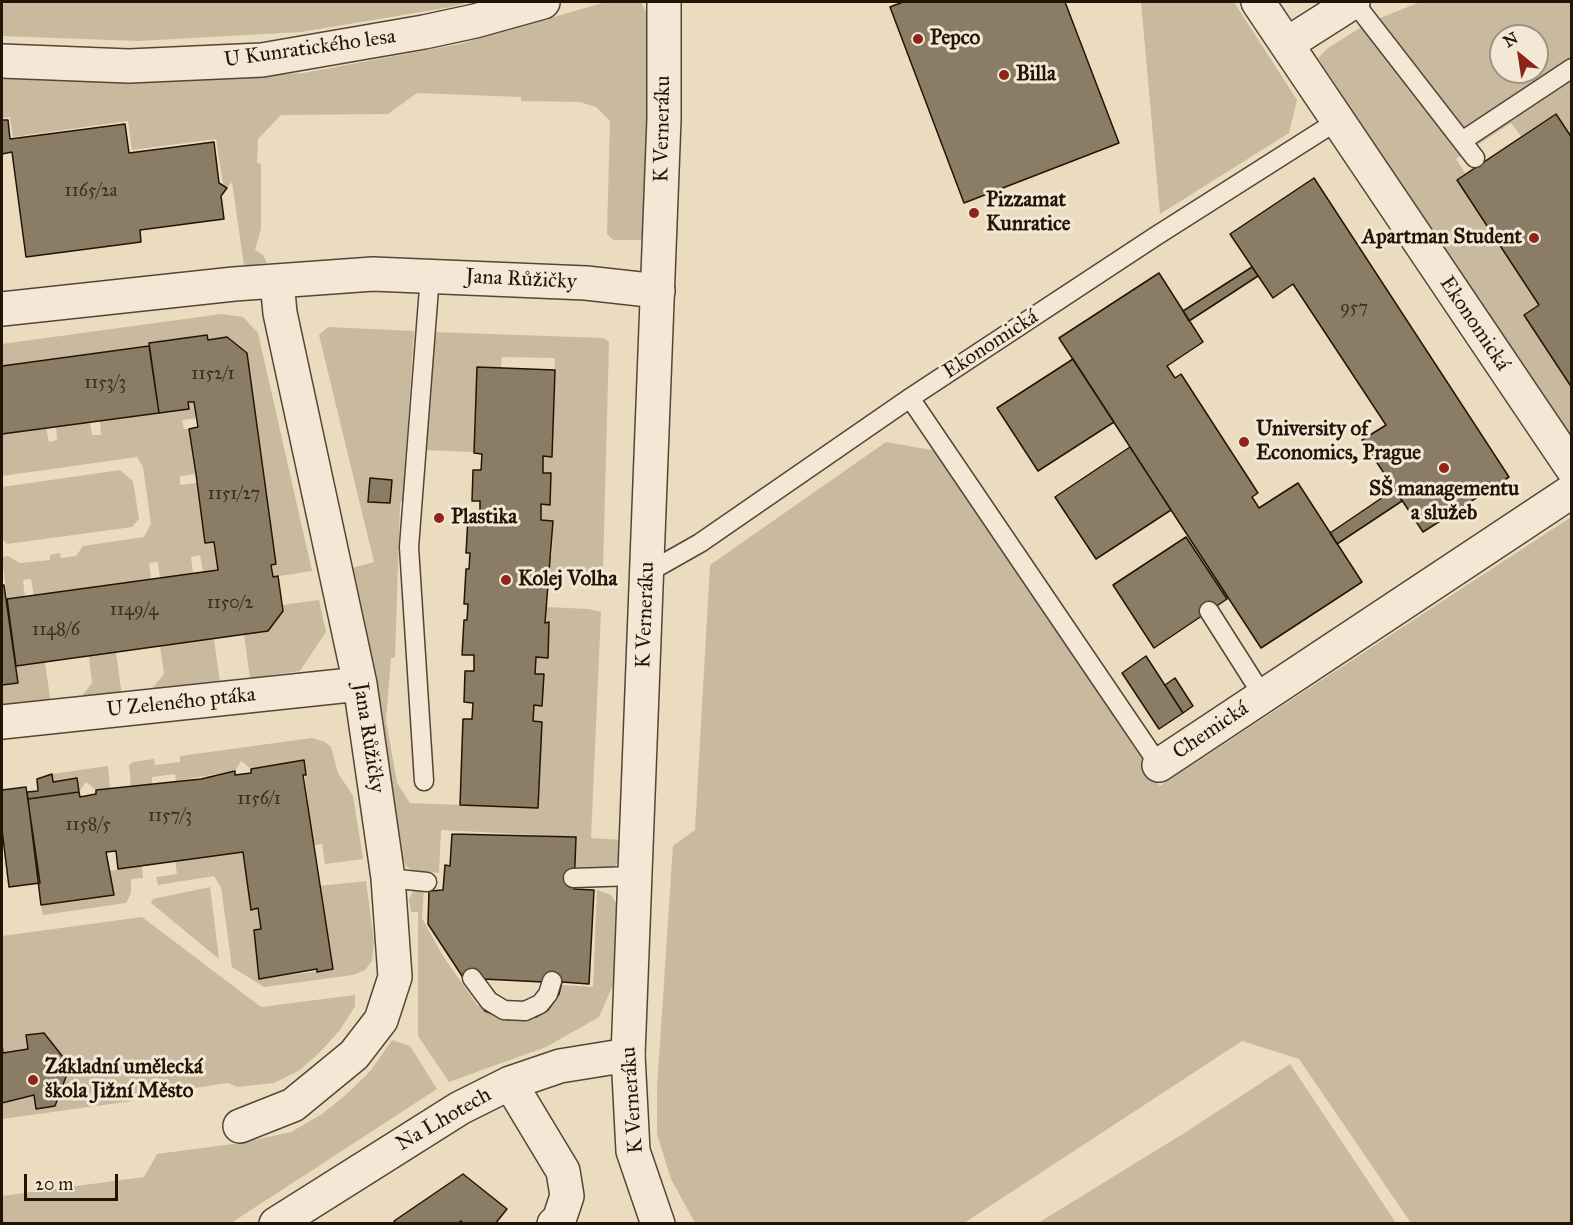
<!DOCTYPE html>
<meta charset="utf-8">
<style>
body{margin:0}
#map{position:relative;width:1573px;height:1225px;overflow:hidden;background:#ebdbbf;font-family:"IM FELL Great Primer",serif}
canvas{display:block}
.frame{position:absolute;inset:0;border:3px solid #221505;pointer-events:none}
.north{position:absolute;left:1489px;top:24px;width:60px;height:60px;box-sizing:border-box;background:#f2e8d5;border:2px solid #9f9482;border-radius:50%;rotate:330deg;font-size:16px;font-weight:700;line-height:24px;text-align:center;color:#221505}
.north::after{content:'';display:block;margin:auto;width:21px;height:27px;background:#8f2418;clip-path:polygon(50% 0,100% 100%,50% 72%,0 100%)}
.scale{position:absolute;left:24px;top:1174px;width:94px;height:27px;box-sizing:border-box;border:3px solid #221505;border-top:0;padding-left:8px;font-size:18px;line-height:21px;white-space:nowrap;color:#221505;-webkit-text-stroke:4px #f2e8d5;paint-order:stroke}
</style>
<div id="map">
<canvas width="1573" height="1225"></canvas>
<div class="frame"></div>
<div class="north">N</div>
<div class="scale">20 m</div>
</div>
<script>
const g = document.querySelector('canvas').getContext('2d');
g.lineJoin = 'round';
function fill(path, color) { g.fillStyle = color; g.fill(path, 'evenodd'); }
const poly = rows => new Path2D(rows.map(r => 'M' + r).join(''));
function trace(path, color, width, dash) { g.strokeStyle = color; g.lineWidth = width; g.lineCap = dash ? 'butt' : 'round'; g.setLineDash(dash || []); g.stroke(path); }
function label(font, color, halo, rows, align = 'center') {
  g.font = font + ' "IM FELL Great Primer",serif'; g.lineWidth = 6; g.setLineDash([]); g.textBaseline = 'middle'; g.strokeStyle = halo; g.fillStyle = color; for (const [text, x, y, turn = 0] of rows) {
    g.save(); g.translate(x, y); g.rotate((+turn || 0) * Math.PI / 180); g.textAlign = isNaN(turn) ? turn : align; if (halo) g.strokeText(text, 0, 0); g.fillText(text, 0, 0); g.restore();
  }
}
fill(poly([
 [2,2,469,2,451,7,301,32,138,41,2,36],
 [606,2,641,2,649,17,648,137,644,226,641,240,613,240,607,234,610,121,596,107,580,102,521,101,521,97,417,93,388,114,281,115,258,139,257,163,261,164,261,229,255,250,263,255,267,263,244,266,232,182,227,188,223,184,216,139,132,150,128,121,13,137,10,117,2,118,2,76,135,83,303,73,460,44],
 [1141,2,1234,2,1297,100,1289,133,1160,214],
 [1420,2,1571,2,1571,138,1534,297,1539,305,1524,315,1571,388,1571,443,1318,58,1328,48,1368,23],
 [1501,36,1537,36,1537,72,1501,72],
 [1511,123,1521,136,1465,173,1456,159],
 [221,314,243,317,258,333,312,571,273,577,271,565,276,563,247,353,227,338,208,340,207,335,150,343,149,346,2,366,2,344],
 [328,327,414,331,403,499,400,504,395,658,391,658,386,720,397,783,410,803,538,808,542,722,533,721,534,705,542,706,543,675,535,674,536,657,547,658,546,607,589,609,601,612,591,838,621,840,620,861,609,871,574,871,575,837,441,830,439,873,414,871,406,866,402,857,393,807,368,639,352,568,374,562,319,335],
 [370,478,392,480,390,503,368,502],
 [433,332,604,338,609,342,603,569,590,573,548,572,548,556,552,556,553,521,541,520,541,504,550,504,551,473,543,473,543,456,552,456,555,358,502,357,501,368,477,367,474,452,424,450],
 [188,402,194,402,197,418,182,420,184,429,189,429,196,474,180,476,180,485,197,483,205,543,214,542,218,570,203,572,200,555,191,557,193,573,160,578,158,562,149,563,151,579,34,595,31,579,23,580,25,597,7,599,2,557,8,556,20,563,50,560,50,555,60,553,61,558,76,556,83,546,144,537,151,524,143,467,137,457,2,476,2,434,46,428,49,442,57,440,56,426,90,422,92,435,101,435,100,420,188,409],
 [886,442,937,451,1160,786,1571,517,1571,1223,1411,1223,1299,1059,1242,1041,964,1223,695,1223,671,1179,657,1134,657,1088,673,846,695,830,710,565],
 [120,470,133,481,139,519,132,527,7,544,2,539,2,487],
 [319,600,326,632,300,671,250,678,244,634,268,631,283,611,282,605],
 [214,639,220,682,150,691,164,674,160,646],
 [116,652,122,696,78,701,92,683,89,656],
 [45,662,51,705,2,713,2,685,18,682,16,666],
 [312,738,325,742,331,747,338,773,353,796,363,859,325,864,322,844,313,845,303,760,251,769,241,761,235,771,176,781,175,774,152,777,152,784,131,786,129,765,133,762,154,759,155,765,180,762,180,756],
 [108,766,110,788,96,790,86,782,79,792,77,778,53,782,52,774],
 [243,852,252,910,258,908,261,929,254,930,259,979,333,969,319,886,366,881,374,942,372,961,365,970,353,975,264,987,232,967,221,887,214,876,158,885,156,877,177,874,175,861],
 [142,866,143,878,131,879,131,893,126,903,43,915,41,905,114,894,109,871],
 [210,887,219,959,151,903,153,899],
 [424,888,422,918,443,956,477,1005,496,1017,520,1021,536,1017,548,1010,562,985,593,987,597,890,611,895,619,908,615,980,599,1017,546,1047,449,1082,418,1036,418,912,411,912,409,900,413,890],
 [142,917,261,1007,355,995,355,1006,340,1030,321,1051,300,1070,274,1083,237,1087,228,1083,140,1096,132,1101,2,1119,2,1101,15,1101,15,1097,34,1095,36,1109,55,1106,70,1066,44,1033,26,1035,28,1049,3,1053,2,936],
 [392,1040,410,1046,437,1089,231,1223,2,1223,2,1196,144,1177,157,1154,240,1143,291,1132,322,1114,348,1093,371,1070],
 [1290,1064,1396,1223,1038,1223,1186,1132]
]), '#c9b99f');
const building = poly([
 [903,2,1065,2,1119,143,964,203,890,7,903,2],
 [1556,114,1572,138,1572,388,1524,315,1539,305,1457,180,1556,114],
 [2,120,8,120,10,139,125,124,129,153,214,142,219,183,227,188,221,196,224,219,140,230,141,242,26,257,12,152,2,154,2,120],
 [1314,178,1509,477,1423,532,1362,440,1386,425,1293,284,1273,298,1230,234,1314,178],
 [1252,267,1258,276,1189,321,1183,311,1252,267],
 [1159,273,1203,342,1167,366,1175,378,1181,374,1258,493,1252,497,1259,508,1298,483,1362,582,1261,648,1059,338,1159,273],
 [207,335,208,340,227,337,247,353,276,564,271,565,273,577,278,576,283,611,268,631,16,666,7,599,218,570,214,542,205,543,196,474,189,429,198,427,194,402,188,402,189,409,159,413,149,343,207,335],
 [149,346,159,413,2,434,2,366,149,346],
 [1073,359,1114,422,1038,471,997,408,1073,359],
 [477,367,555,370,552,457,543,456,543,473,551,473,550,505,541,504,541,520,553,521,545,623,549,622,548,658,536,657,535,674,544,674,542,706,534,705,533,721,542,722,538,808,460,805,463,719,472,719,473,703,464,702,465,671,474,671,474,655,462,655,464,620,467,620,468,604,464,604,466,569,469,569,470,553,466,553,468,517,480,517,480,501,472,501,473,470,481,470,482,454,474,453,477,367],
 [1130,447,1171,510,1096,559,1055,497,1130,447],
 [370,478,392,480,390,503,368,502,370,478],
 [1395,489,1402,501,1337,544,1330,533,1395,489],
 [1186,537,1227,599,1154,648,1113,585,1186,537],
 [2,585,4,585,18,683,2,685,2,585],
 [1146,656,1183,713,1159,729,1122,673,1146,656],
 [1175,678,1193,706,1183,713,1165,685,1175,678],
 [304,760,306,775,303,775,333,969,317,972,317,969,259,979,254,930,261,929,258,908,251,910,243,852,118,869,116,851,106,852,114,895,41,905,28,799,79,792,80,797,96,794,96,790,201,779,235,771,235,775,251,773,251,769,304,760],
 [52,774,53,782,77,778,79,792,28,799,27,792,38,791,37,779,52,774],
 [26,787,40,883,9,887,2,830,2,790,26,787],
 [452,834,576,837,574,889,594,890,589,984,562,982,559,994,548,1010,536,1017,508,1020,485,1011,428,924,429,891,443,890,445,865,450,866,452,834],
 [483,979,543,982,542,989,534,998,522,1002,509,1002,498,999,483,979],
 [44,1033,70,1066,55,1106,36,1109,34,1095,2,1103,2,1044,3,1053,28,1049,26,1035,44,1033],
 [463,1174,507,1209,495,1224,464,1224,461,1221,457,1224,396,1224,394,1221,463,1174]
]);
fill(building, '#8b7c66');
trace(building, '#221505', 1.5);
const service = poly([
 [1354,2,1475,158],
 [1462,141,1572,68],
 [910,398,1159,765],
 [647,573,700,543,910,398,1156,236,1337,121],
 [1209,611,1263,696],
 [424,781,409,547,430,275],
 [388,878,427,882],
 [573,878,635,876],
 [472,978,489,1001,504,1010,525,1011,540,1004,548,994,552,981]
]);
const minor = poly([
 [1258,2,1572,468],
 [1287,44,1353,2],
 [2,309,234,284,373,274,586,283,658,291],
 [2,722,360,684],
 [1159,765,1572,491],
 [510,1083,563,1171,567,1196,559,1220,554,1224],
 [240,1126,293,1105,354,1055,381,1020,395,977,388,878,360,684,280,313,277,281],
 [276,1224,460,1108,510,1083,560,1066,628,1055]
]);
const tertiary = poly([
 [2,61,129,66,262,60,424,32,475,21,543,2],
 [658,1224,633,1151,628,1055,664,119,664,2]
]);
trace(service, '#544634', 21);
trace(minor, '#544634', 36);
trace(tertiary, '#544634', 36);
trace(service, '#f2e8d5', 18);
trace(minor, '#f2e8d5', 33);
trace(tertiary, '#f2e8d5', 33);
for (const [x, y, r, color] of [
 [918,39,6,"#8f2418"],
 [1004,75,6,"#8f2418"],
 [974,213,6,"#8f2418"],
 [1534,238,6,"#8f2418"],
 [1244,442,6,"#8f2418"],
 [1444,468,6,"#8f2418"],
 [439,518,6,"#8f2418"],
 [506,580,6,"#8f2418"],
 [33,1080,6,"#8f2418"]
]) { const dot = new Path2D(); dot.arc(x, y, r, 0, 2 * Math.PI); g.fillStyle = color; g.fill(dot); trace(dot, '#f2e8d5', 2); }
label('18px', '#3c2f1d', null, [
 ["1165/2a",91,192],
 ["957",1354,309],
 ["1152/1",213,375],
 ["1153/3",105,384],
 ["1151/27",234,495],
 ["1150/2",230,604],
 ["1149/4",134,611],
 ["1148/6",56,631],
 ["1156/1",259,800],
 ["1157/3",170,817],
 ["1158/5",88,826]
]);
label('bold 21px', '#221505', '#f2e8d5', [
 ["Pepco",930,39],
 ["Billa",1016,75],
 ["Pizzamat",986,201],
 ["Kunratice",986,225],
 ["Apartman Student",1522,238,"right"],
 ["University of",1256,430],
 ["Economics, Prague",1256,454],
 ["SŠ managementu",1444,490,"center"],
 ["a služeb",1444,514,"center"],
 ["Plastika",451,518],
 ["Kolej Volha",518,580],
 ["Základní umělecká",45,1068],
 ["škola Jižní Město",45,1092]
], 'left');
label('21px', '#221505', '#f2e8d5', [
 ["U Kunratického lesa",310,49,-8],
 ["K Verneráku",663,129,-89],
 ["Jana Růžičky",521,280,3],
 ["Ekonomická",1474,324,56],
 ["Ekonomická",991,345,-33],
 ["K Verneráku",646,615,-88],
 ["U Zeleného ptáka",181,703,-6],
 ["Chemická",1211,731,-34],
 ["Jana Růžičky",368,738,81],
 ["K Verneráku",633,1100,-94],
 ["Na Lhotech",444,1120,-30]
]);
</script>
